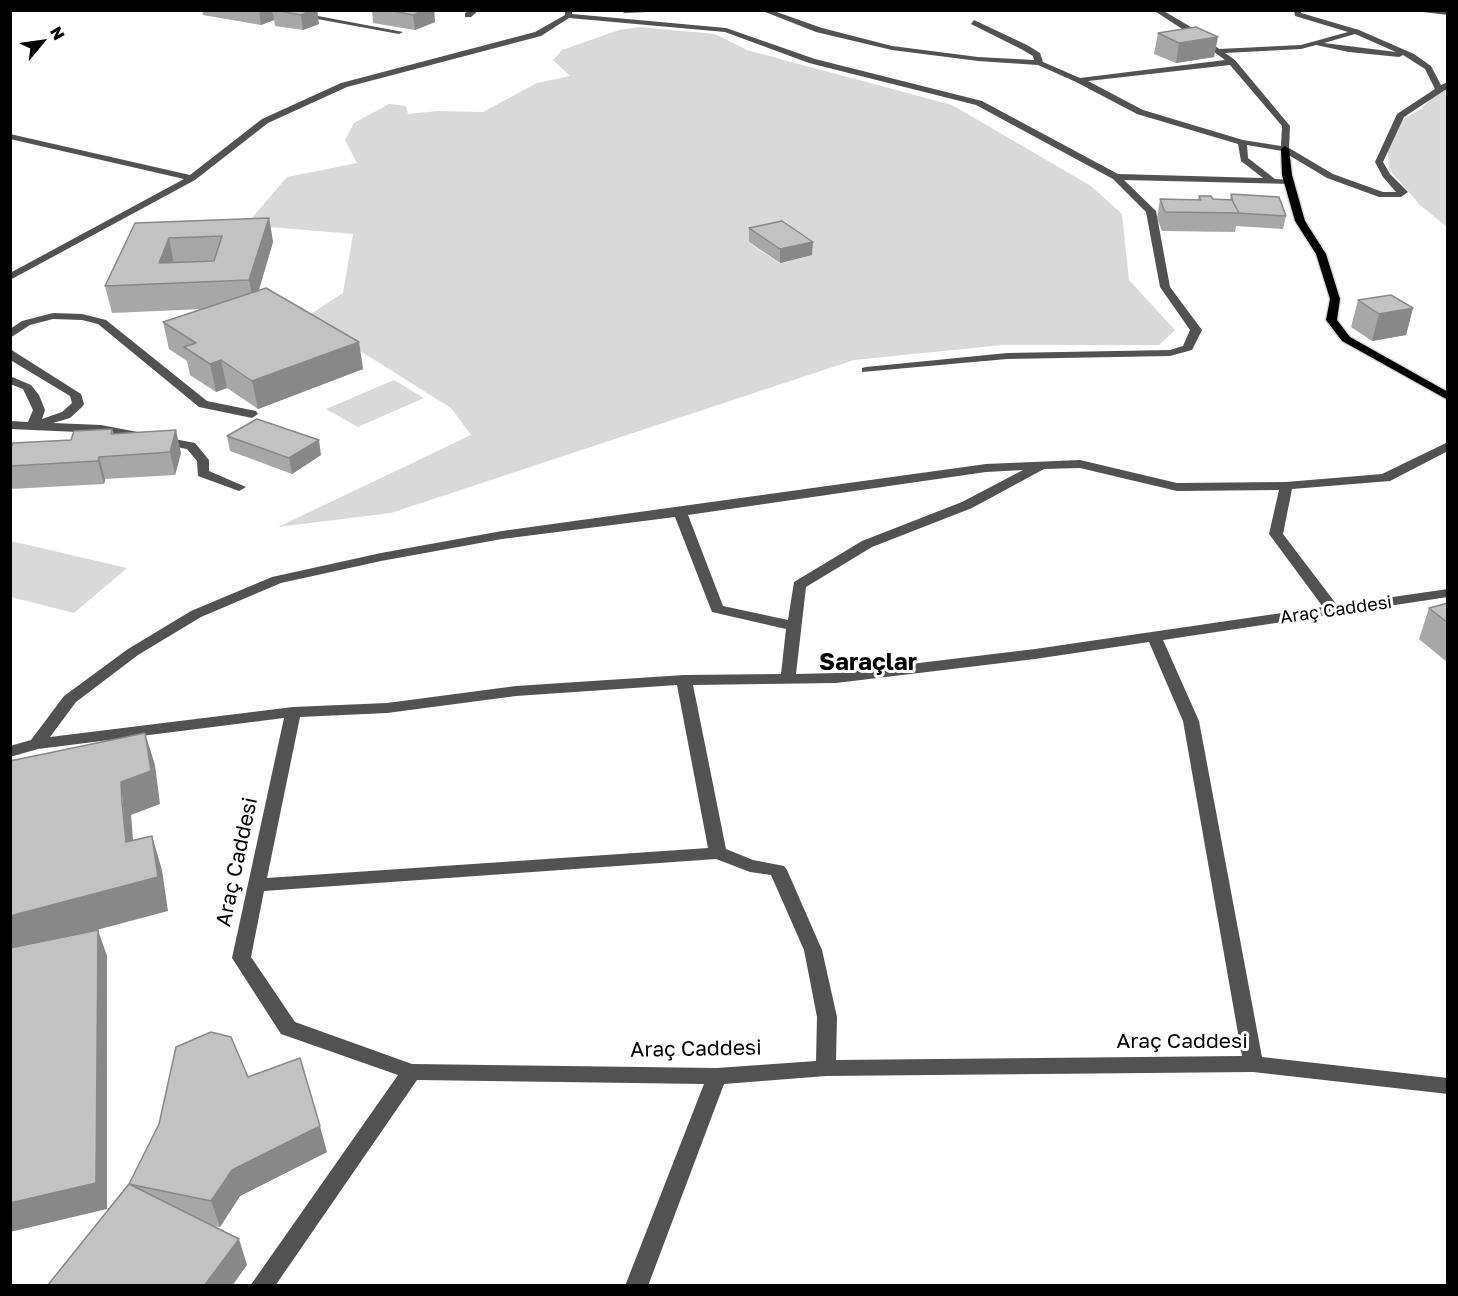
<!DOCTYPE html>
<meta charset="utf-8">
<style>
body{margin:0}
#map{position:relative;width:1458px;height:1296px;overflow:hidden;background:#fff;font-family:"Golos Text",sans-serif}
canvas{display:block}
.frame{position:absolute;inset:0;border:12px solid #000;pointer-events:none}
.north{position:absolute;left:12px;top:12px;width:60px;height:60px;-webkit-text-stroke:4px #fff;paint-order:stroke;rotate:61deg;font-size:16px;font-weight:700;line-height:24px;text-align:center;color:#000}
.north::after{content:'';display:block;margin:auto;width:21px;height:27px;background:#000;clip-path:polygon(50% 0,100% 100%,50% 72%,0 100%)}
</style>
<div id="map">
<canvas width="1458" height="1296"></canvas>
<div class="frame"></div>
<div class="north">N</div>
</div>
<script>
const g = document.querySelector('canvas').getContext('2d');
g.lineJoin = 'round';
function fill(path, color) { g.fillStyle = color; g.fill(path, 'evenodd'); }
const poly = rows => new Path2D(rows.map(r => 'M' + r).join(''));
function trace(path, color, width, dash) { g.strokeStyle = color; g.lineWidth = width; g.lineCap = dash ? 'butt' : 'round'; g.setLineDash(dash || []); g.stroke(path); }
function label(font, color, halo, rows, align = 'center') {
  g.font = font + ' "Golos Text",sans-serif'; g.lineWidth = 6; g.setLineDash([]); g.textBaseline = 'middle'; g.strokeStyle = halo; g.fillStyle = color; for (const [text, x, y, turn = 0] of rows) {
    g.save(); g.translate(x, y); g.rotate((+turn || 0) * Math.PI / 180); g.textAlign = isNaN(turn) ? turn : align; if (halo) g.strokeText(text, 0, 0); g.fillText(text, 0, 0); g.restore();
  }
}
fill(poly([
 [640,27,715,34,747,50,952,105,1091,186,1122,214,1129,280,1175,330,1159,345,1003,345,854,360,391,513,278,527,471,435,451,408,306,317,343,293,353,234,246,225,287,177,357,163,345,140,354,123,389,104,406,106,408,114,438,111,483,112,537,83,570,76,553,60,562,50,619,30],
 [782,233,812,255,779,263,748,242],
 [1447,87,1447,227,1420,205,1389,169,1387,140,1396,124,1421,109,1436,93],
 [394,380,424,398,358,427,326,409],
 [11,541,127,568,74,613,11,597]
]), '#d9d9d9');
const major = poly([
 [1285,146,1289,149,1292,175,1305,221,1326,254,1340,299,1337,320,1350,337,1448,392,1448,400,1342,341,1326,320,1330,299,1316,254,1295,221,1282,175,1281,149,1285,146]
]);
trace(major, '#dbdbdb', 3);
fill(poly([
 [268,10,286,10,403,32,399,34,268,10],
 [470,10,479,10,471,17,465,17,465,13,470,10],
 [565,10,572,10,572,14,726,28,815,59,982,101,1118,174,1263,178,1241,161,1238,144,1137,114,1076,82,1038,65,978,61,892,50,816,32,760,10,771,10,822,28,892,46,978,57,1034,60,1033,56,1021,49,971,24,974,20,1027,45,1040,53,1043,62,1080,78,1225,60,1190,34,1153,10,1162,10,1196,30,1219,49,1301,45,1348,32,1295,16,1294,10,1301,10,1301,13,1359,30,1414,54,1431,66,1441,85,1448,82,1448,88,1404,117,1383,162,1390,174,1408,192,1401,197,1379,197,1327,178,1282,151,1247,145,1248,158,1275,179,1292,180,1292,184,1124,180,1156,211,1170,287,1202,330,1192,350,1170,356,1007,359,862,372,862,368,866,367,1007,353,1170,350,1183,346,1190,330,1160,287,1146,212,1113,179,976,105,809,63,725,32,569,18,541,36,347,87,268,123,195,180,10,280,10,273,184,179,10,139,10,134,190,175,262,119,341,83,535,32,565,15,565,10],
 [1355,34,1396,52,1324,43,1355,34],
 [1316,45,1349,52,1399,57,1403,55,1425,69,1435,89,1397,114,1375,162,1383,177,1396,192,1383,192,1333,174,1289,148,1290,126,1235,60,1225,53,1301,49,1316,45],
 [1230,65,1282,126,1281,146,1243,140,1143,110,1088,81,1230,65],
 [621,10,696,10,624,13,621,10],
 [1420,10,1448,11,1448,15,1423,12,1420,10],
 [53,313,82,314,106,320,207,401,256,411,258,414,252,418,199,407,98,324,82,320,53,319,30,325,10,338,10,329,22,321,53,313],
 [10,349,81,394,84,404,82,407,70,418,53,423,101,425,195,443,209,460,209,471,246,487,239,491,198,476,197,461,187,449,101,433,10,429,10,421,28,422,33,410,23,389,10,384,10,376,31,385,39,395,45,410,42,419,62,412,72,403,70,396,12,361,10,349],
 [1448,442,1448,451,1390,481,1292,489,1283,534,1337,605,1448,589,1448,597,1163,640,1199,721,1262,1057,1448,1078,1448,1094,1253,1072,826,1076,724,1084,648,1286,625,1286,704,1084,417,1080,275,1286,250,1286,398,1075,281,1034,232,958,284,718,38,749,10,757,10,746,31,740,64,696,128,649,191,611,272,577,381,553,502,531,986,464,1080,460,1177,483,1286,482,1382,474,1448,442],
 [1080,468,1177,491,1279,490,1269,534,1323,607,1035,649,836,673,796,674,806,587,872,547,972,508,1044,469,1080,468],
 [1023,470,962,502,862,541,794,582,788,620,723,606,688,515,986,472,1023,470],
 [675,517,712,612,786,629,781,674,684,675,516,686,387,703,293,707,50,737,76,702,138,655,201,617,281,583,381,561,502,539,675,517],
 [1149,642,1183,721,1242,1056,836,1060,837,1017,822,950,787,870,784,866,753,860,726,849,693,685,836,683,1035,659,1149,642],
 [677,685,708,848,267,878,300,717,387,713,516,696,677,685],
 [716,859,750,872,771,875,804,950,817,1017,816,1061,717,1068,412,1064,295,1022,251,957,264,891,716,859]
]), '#525252');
fill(major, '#000');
fill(poly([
 [202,10,317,10,319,24,303,30,275,26,274,20,261,25,203,15],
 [372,10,434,10,435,22,415,30,373,23],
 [1158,33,1214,57,1176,63,1154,54],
 [1231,194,1286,216,1283,229,1236,226,1235,232,1162,231,1157,218,1160,199,1198,200,1199,196,1213,199,1230,200],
 [269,218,273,242,259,290,363,369,258,409,227,388,216,392,190,375,187,361,169,349,163,322,203,309,112,313,105,286,135,223],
 [749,228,812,255,780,263,749,242],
 [1358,300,1413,308,1406,335,1372,341,1351,327],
 [112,429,114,434,181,453,175,475,105,479,104,484,10,489,10,448,71,440],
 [227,436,321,455,292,474,230,451],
 [1448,603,1448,663,1419,639,1429,608],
 [248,1077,327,1152,240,1196,220,1227,213,1226,247,1265,129,1184]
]), '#a7a7a7');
fill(poly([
 [259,10,272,10,274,20,261,25],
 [312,10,317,10,319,24,303,30,301,15],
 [424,10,434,10,435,22,415,30,413,15],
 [1218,37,1214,57,1176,63,1179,43],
 [269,218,273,242,254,306,249,280],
 [169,238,174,264,159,263],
 [813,242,812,255,780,263,780,249],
 [1413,308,1406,335,1372,341,1379,314],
 [359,342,363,369,258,409,252,381],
 [221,360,227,388,216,392,210,364],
 [176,430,181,453,175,475,170,452],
 [319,440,321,455,292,474,289,458],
 [99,457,105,479,104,484,98,461],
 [145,733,155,765,160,804,131,815,136,875,126,842,121,782],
 [152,836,162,870,168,911,10,953,10,916],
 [98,930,107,956,107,1209,10,1232,10,1203],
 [320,1126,327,1152,240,1196,220,1227,211,1201,232,1170],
 [239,1239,247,1265,232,1286,204,1286]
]), '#888');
const building = poly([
 [273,10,312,10,301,15,273,10],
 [388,10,424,10,413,15,388,10],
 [1196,27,1218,37,1179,43,1158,33,1196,27],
 [1231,194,1279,197,1286,216,1236,213,1239,213,1233,202,1231,194],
 [1199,196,1211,196,1213,199,1232,200,1239,213,1165,212,1160,199,1201,200,1199,196],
 [269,218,249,280,105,286,135,223,269,218],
 [222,236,214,261,159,263,169,238,222,236],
 [782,221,813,242,780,249,749,228,782,221],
 [266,288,359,342,252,381,221,360,210,364,184,347,196,343,163,322,266,288],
 [1391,295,1413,308,1379,314,1358,300,1391,295],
 [257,419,319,440,289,458,227,436,257,419],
 [112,429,111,434,176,430,170,452,99,457,98,461,10,466,10,448,13,443,71,440,74,431,112,429],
 [1448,603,1448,623,1429,608,1448,603],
 [145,733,151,771,121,782,122,802,126,842,152,836,158,877,10,916,10,761,145,733],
 [98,930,96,1183,10,1203,10,948,98,930],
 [211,1032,231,1037,248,1077,300,1058,320,1126,232,1170,211,1201,129,1184,159,1124,176,1047,211,1032],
 [129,1184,239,1239,204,1286,47,1286,129,1184]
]);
fill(building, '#c2c2c2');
trace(building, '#888', 1.5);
label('18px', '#000', '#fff', [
 ["Araç Caddesi",1336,610,-8]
]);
label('21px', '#000', '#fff', [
 ["Araç Caddesi",237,862,-78],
 ["Araç Caddesi",1182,1041],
 ["Araç Caddesi",696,1049,-1]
]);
label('bold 24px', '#000', '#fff', [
 ["Saraçlar",868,662]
]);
</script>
